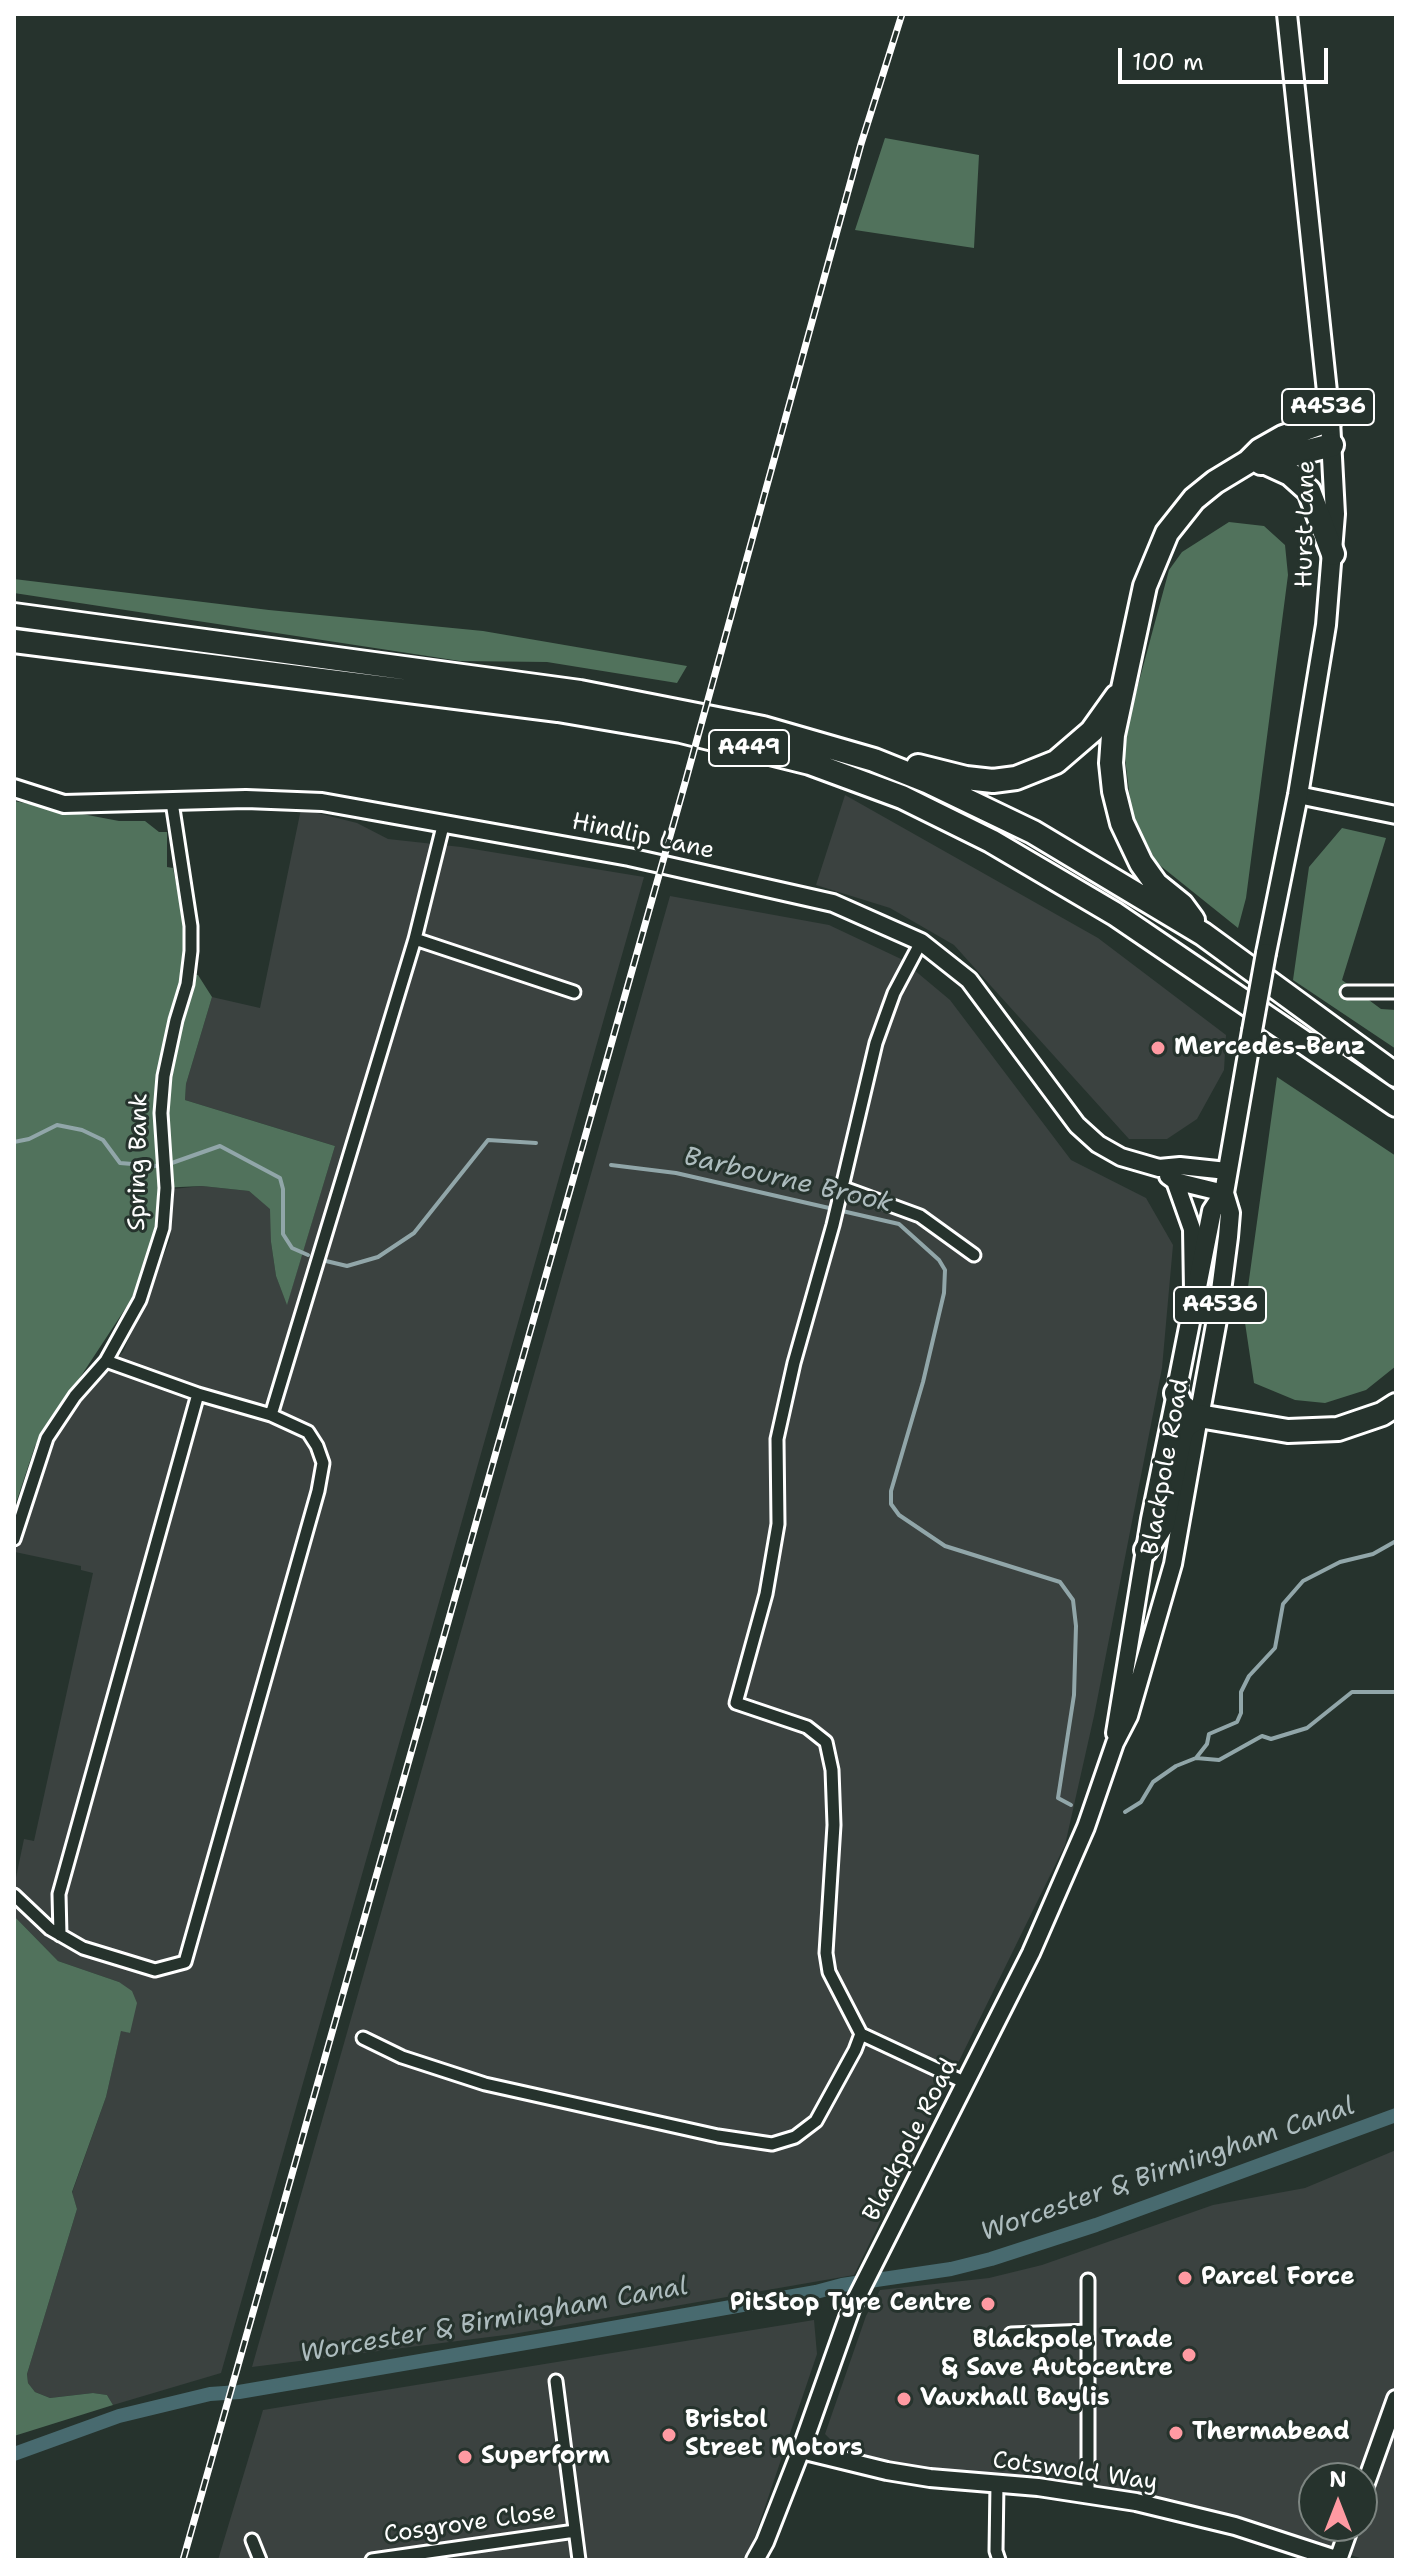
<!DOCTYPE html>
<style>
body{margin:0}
#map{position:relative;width:1410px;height:2574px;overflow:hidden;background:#26332d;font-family:"Shantell Sans",sans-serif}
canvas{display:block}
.frame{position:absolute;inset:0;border:16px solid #fff;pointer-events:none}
.north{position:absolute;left:1298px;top:2462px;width:80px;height:80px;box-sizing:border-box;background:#26332d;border:2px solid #7d8581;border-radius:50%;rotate:0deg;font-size:22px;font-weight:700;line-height:32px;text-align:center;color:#fff}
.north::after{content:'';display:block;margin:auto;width:28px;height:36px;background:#ff9aa2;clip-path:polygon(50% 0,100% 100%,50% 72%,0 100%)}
.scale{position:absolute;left:1118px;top:48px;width:210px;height:36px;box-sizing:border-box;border:4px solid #fff;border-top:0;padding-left:10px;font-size:24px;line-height:28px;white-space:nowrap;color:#fff;-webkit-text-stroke:6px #26332d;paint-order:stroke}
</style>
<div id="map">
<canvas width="1410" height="2574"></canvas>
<div class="frame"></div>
<div class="north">N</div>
<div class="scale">100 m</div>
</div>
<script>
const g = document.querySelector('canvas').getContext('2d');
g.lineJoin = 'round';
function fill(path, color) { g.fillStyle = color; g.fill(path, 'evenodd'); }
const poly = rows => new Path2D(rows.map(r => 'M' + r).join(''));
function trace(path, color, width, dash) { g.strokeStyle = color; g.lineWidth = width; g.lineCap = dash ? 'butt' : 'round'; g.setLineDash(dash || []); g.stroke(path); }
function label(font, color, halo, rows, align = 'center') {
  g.font = font + ' "Shantell Sans",sans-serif'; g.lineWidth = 6; g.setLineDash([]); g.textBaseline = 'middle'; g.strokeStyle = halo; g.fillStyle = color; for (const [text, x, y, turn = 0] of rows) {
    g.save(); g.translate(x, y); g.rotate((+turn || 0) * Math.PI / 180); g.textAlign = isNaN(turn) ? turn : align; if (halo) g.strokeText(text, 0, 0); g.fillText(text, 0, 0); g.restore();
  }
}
fill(poly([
 [845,795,1098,938,1226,1035,1224,1070,1197,1119,1167,1139,1129,1139,954,945,890,908,816,885],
 [301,809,357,823,388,839,461,847,644,877,221,2373,113,2405,107,2395,93,2393,50,2398,35,2392,28,2383,27,2374,77,2209,72,2193,106,2097,121,2030,130,2033,119,1982,58,1961,14,1916,14,1887,24,1839,34,1841,93,1573,81,1570,81,1566,15,1552,57,1435,79,1399,123,1352,170,1240,173,1189,202,1186,249,1191,271,1209,271,1242,276,1276,287,1304,335,1146,185,1100,186,1084,212,997,260,1008],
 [670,896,829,925,901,959,950,1000,1071,1160,1146,1198,1173,1245,1162,1368,1094,1716,1065,1845,854,2275,513,2334,252,2367],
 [1396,2150,1396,2560,1366,2560,1234,2517,1104,2488,946,2473,883,2461,842,2451,825,2434,866,2316,880,2290,989,2278,1042,2265,1213,2205,1305,2188],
 [1314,2478,1362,2478,1362,2526,1314,2526],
 [814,2320,817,2354,753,2542,742,2560,218,2560,263,2410]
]), '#3b4240');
fill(poly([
 [885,138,979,155,974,248,855,230],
 [1229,522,1264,526,1285,545,1288,575,1246,898,1238,928,1157,863,1132,816,1123,741,1169,570,1182,552],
 [14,579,269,610,483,631,687,666,677,683,547,662,460,661,14,593],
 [14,801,119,821,145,821,159,832,167,832,167,867,173,868,184,923,185,957,180,975,198,975,212,997,186,1084,185,1100,335,1146,287,1305,276,1276,271,1242,270,1209,249,1191,202,1186,158,1188,154,1248,145,1273,127,1306,35,1446,14,1509],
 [1342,828,1386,838,1342,980,1381,1009,1396,1010,1396,1049,1293,980,1309,867],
 [1277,1077,1396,1156,1396,1366,1366,1390,1325,1403,1295,1400,1254,1383,1244,1316],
 [14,1916,58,1961,119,1982,132,1991,137,2003,130,2033,121,2031,106,2097,72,2192,77,2209,27,2374,28,2383,35,2392,50,2398,93,2393,107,2395,113,2405,14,2436]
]), '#51725c');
trace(poly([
 [14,1142,29,1139,57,1125,82,1130,103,1140,120,1163,157,1166],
 [169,1164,220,1146,280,1178,283,1189,283,1234,292,1248,308,1255],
 [611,1165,676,1173,899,1224,939,1260,945,1270,944,1293,923,1382,891,1491,891,1504,899,1515,945,1546,1060,1582,1073,1600,1076,1626,1074,1695,1058,1798,1071,1805],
 [326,1261,347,1266,378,1257,414,1233,488,1140,536,1143],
 [1196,1758,1219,1760,1262,1736,1271,1739,1307,1728,1352,1692,1396,1692],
 [1125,1812,1141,1802,1153,1782,1176,1766,1196,1758,1207,1744,1209,1734,1237,1722,1241,1713,1241,1692,1249,1676,1275,1648,1283,1604,1303,1581,1340,1562,1373,1554,1396,1541]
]), '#91a6a9', 4);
trace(poly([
 [14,2454,119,2416,210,2394,239,2392,584,2333,816,2292,842,2285,951,2269,991,2259,1096,2225,1396,2115]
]), '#486a6f', 14);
const street = poly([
 [415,939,574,992],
 [921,942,894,993,876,1043,833,1225,794,1363,777,1439,778,1524,766,1594,736,1703,807,1727,826,1742,832,1770,834,1825,826,1953,829,1972,861,2034,966,2083],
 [1347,992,1396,992],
 [841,1187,920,1216,974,1255],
 [271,1415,415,939,444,822],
 [14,1539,47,1438,75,1396,106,1361,126,1325,140,1300,163,1228,166,1188,161,1113,164,1076,176,1020,187,984,191,951,191,926,172,802],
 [14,1895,50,1929,83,1948,155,1970,185,1962,318,1491,323,1463,317,1446,308,1432,271,1415,198,1394,106,1361],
 [60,1935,59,1894,198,1394],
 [363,2038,402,2057,485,2084,718,2136,772,2144,795,2137,816,2121,855,2050,861,2034],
 [1011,2334,1088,2331],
 [556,2381,579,2560],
 [997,2484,996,2551,999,2560],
 [1088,2494,1088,2280],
 [252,2540,260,2560],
 [372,2560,575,2531]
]);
const secondary = poly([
 [14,788,64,804,246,799,322,802,629,857,833,903,921,942,969,980,1077,1125,1098,1144,1121,1157,1159,1168,1180,1166,1227,1171],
 [1298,795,1396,815],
 [1168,1176,1175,1181,1224,1193],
 [1175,1181,1192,1229,1193,1290],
 [1115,1733,1150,1519,1176,1393],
 [801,2450,887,2471,930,2478,1038,2487,1136,2502,1235,2526,1339,2560],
 [1362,2494,1396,2399],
 [755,2560,765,2542,801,2450,851,2309,1031,1953,1086,1827,1115,1743,1129,1716,1173,1564,1199,1417],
 [1338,2560,1350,2526]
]);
const primary = poly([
 [1266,953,1298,795,1326,625,1335,514,1330,420,1287,14],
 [1176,1393,1212,1211,1224,1193,1252,1031],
 [1199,1417,1218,1314,1228,1237,1230,1213,1224,1193]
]);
const highway = poly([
 [1261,463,1332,445],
 [1266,463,1290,474,1309,491,1333,554],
 [14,615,580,692,763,728,874,760,929,782,1033,832,1203,934,1396,1075],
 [14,641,558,710,681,731,810,763,902,797,991,841,1115,914,1396,1105],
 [918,766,966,778,993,781,1016,778,1056,762,1092,731,1117,696],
 [1193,920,1182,905,1156,884,1141,863,1122,823,1114,791,1111,763,1113,735,1145,586,1167,533,1194,499,1215,482,1248,462,1260,450,1283,437,1330,420],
 [1176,1393,1181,1405,1193,1415,1288,1431,1338,1429,1382,1414,1396,1405],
 [1146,1550,1163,1524,1181,1435,1185,1426,1199,1417]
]);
trace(street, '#fff', 17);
trace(secondary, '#fff', 22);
trace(primary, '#fff', 24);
trace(highway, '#fff', 28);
trace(street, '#26332d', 11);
trace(secondary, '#26332d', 16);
trace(primary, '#26332d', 18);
trace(highway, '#26332d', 22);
const rail = poly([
 [183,2560,685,783,861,144,902,14]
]);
trace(rail, '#fff', 7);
trace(rail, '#26332d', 4, [12]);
const primaryBridge = poly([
 [1252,1031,1266,953]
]);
trace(primaryBridge, '#fff', 24, []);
trace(primaryBridge, '#26332d', 18);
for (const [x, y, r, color] of [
 [1158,1048,8,"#ff9aa2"],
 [1185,2278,8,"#ff9aa2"],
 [988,2304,8,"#ff9aa2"],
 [1189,2355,8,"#ff9aa2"],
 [904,2399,8,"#ff9aa2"],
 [1176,2433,8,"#ff9aa2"],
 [669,2435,8,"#ff9aa2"],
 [465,2457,8,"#ff9aa2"]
]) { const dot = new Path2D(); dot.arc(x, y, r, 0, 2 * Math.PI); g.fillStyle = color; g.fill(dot); trace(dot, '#26332d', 3); }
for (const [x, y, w] of [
 [1328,407,92],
 [749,748,80],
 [1220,1305,92]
]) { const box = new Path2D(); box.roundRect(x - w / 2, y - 18, w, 36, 6); g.fillStyle = '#26332d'; g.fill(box); trace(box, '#fff', 2); }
label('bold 22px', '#fff', null, [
 ["A4536",1328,407],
 ["A449",749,748],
 ["A4536",1220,1305]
]);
label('24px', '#fff', '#26332d', [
 ["Hurst Lane",1306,524,-89],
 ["Hindlip Lane",643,837,12],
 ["Spring Bank",139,1162,-89],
 ["Blackpole Road",1166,1467,-80],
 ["Blackpole Road",911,2140,-63],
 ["Cotswold Way",1075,2472,8],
 ["Cosgrove Close",470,2524,-8]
]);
label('bold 24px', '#fff', '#26332d', [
 ["Mercedes-Benz",1174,1048],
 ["Parcel Force",1201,2278],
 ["PitStop Tyre Centre",972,2304,"right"],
 ["Blackpole Trade",1173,2341,"right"],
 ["& Save Autocentre",1173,2369,"right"],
 ["Vauxhall Baylis",920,2399],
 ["Bristol",685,2421],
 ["Street Motors",685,2449],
 ["Thermabead",1192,2433],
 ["Superform",481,2457]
], 'left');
label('italic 26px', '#adbcbe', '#26332d', [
 ["Barbourne Brook",788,1181,13],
 ["Worcester & Birmingham Canal",1168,2170,-19],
 ["Worcester & Birmingham Canal",494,2321,-10]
]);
</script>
